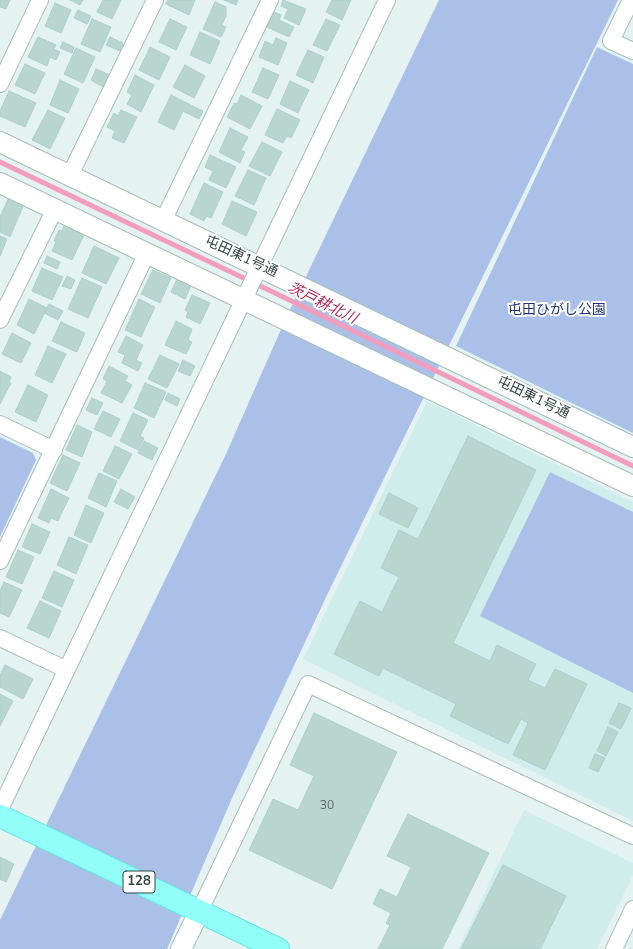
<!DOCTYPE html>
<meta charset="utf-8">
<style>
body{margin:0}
canvas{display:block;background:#e4f3f2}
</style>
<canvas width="633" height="949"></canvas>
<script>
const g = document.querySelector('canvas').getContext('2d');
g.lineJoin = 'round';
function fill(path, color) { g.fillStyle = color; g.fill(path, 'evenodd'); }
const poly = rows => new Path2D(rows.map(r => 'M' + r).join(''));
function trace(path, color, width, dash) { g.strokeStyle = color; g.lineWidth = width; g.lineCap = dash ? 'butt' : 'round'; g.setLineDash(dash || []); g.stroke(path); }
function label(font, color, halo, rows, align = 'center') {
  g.font = font + ' "Nunito Sans","Noto Sans JP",sans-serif'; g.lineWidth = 4; g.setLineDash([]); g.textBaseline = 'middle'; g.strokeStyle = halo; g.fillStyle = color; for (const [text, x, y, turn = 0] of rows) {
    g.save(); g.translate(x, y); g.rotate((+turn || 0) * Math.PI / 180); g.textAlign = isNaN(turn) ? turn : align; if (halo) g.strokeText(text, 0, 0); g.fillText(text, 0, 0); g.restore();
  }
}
fill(poly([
 [427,401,633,502,633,821,303,659],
 [524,810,633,863,633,875,597,949,458,949]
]), '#ceedeb');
fill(poly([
 [439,0,618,0,328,593,233,796,167,949,0,949,0,920,226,454,286,318],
 [597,47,633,64,633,433,456,346],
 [0,437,33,453,36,460,0,537],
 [550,472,633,512,633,693,480,616]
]), '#abc0e9');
trace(poly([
 [0,162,275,293,633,466]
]), '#f39dbd', 5);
const building = poly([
 [0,0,10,0,6,9,0,7,0,0],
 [70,0,83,0,80,5,70,0],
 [103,0,121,0,112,19,97,12,103,0],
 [168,0,195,0,189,15,166,4,168,0],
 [224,0,238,0,236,5,224,0],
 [283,0,306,9,299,25,284,18,288,9,281,6,283,0],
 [332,0,351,0,342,20,326,12,332,0],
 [215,2,226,7,226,16,222,25,226,27,221,37,203,29,215,2],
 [55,3,71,10,61,33,45,26,55,3],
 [78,10,91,16,87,24,74,18,78,10],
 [274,12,281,15,279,20,294,27,289,37,267,27,274,12],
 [92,19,111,27,100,52,81,44,92,19],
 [170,19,187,27,176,50,159,42,170,19],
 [326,19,340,25,327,51,313,45,326,19],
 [200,32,220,41,210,64,190,55,200,32],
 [38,37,56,45,54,49,60,52,56,60,50,57,47,66,28,57,38,37],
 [110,37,123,43,120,51,106,45,110,37],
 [276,38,287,43,278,65,259,57,265,41,273,45,276,38],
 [63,42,74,47,72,53,60,48,63,42],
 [150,47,170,57,159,80,139,70,150,47],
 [76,48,95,57,83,83,64,74,76,48],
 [308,50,324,57,313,83,296,75,308,50],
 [25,64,45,73,35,94,15,85,25,64],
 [185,65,205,76,194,98,173,87,185,65],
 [263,68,279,75,268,99,252,92,263,68],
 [96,69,110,75,103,87,91,80,96,69],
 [135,75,154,85,141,112,127,104,132,95,127,92,135,75],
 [60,80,79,89,68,113,50,105,60,80],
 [290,81,309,90,298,113,280,104,290,81],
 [9,91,36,103,25,127,0,116,0,111,9,91],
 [171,95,203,111,199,119,183,111,174,130,158,122,171,95],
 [241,95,262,106,250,129,227,117,234,103,237,104,241,95],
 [277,109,300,120,291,138,287,136,283,143,265,135,277,109],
 [48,110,65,118,50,149,32,140,48,110],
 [121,110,137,117,124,143,112,138,115,131,107,127,114,113,118,116,121,110],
 [230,128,248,137,241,150,245,152,240,163,219,152,230,128],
 [262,142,282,152,270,176,249,166,262,142],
 [210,155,236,167,226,188,209,180,213,171,205,167,210,155],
 [248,170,266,178,254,205,235,196,248,170],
 [204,183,223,192,211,218,206,216,204,221,190,214,204,183],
 [9,197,24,204,10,237,0,232,0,217,9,197],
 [232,201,257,212,246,236,222,224,232,201],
 [65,224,85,233,72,260,52,251,56,242,54,241,59,230,62,231,65,224],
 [0,236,7,239,0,256,0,236],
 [94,246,119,258,106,284,82,273,94,246],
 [47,256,60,262,57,269,44,263,47,256],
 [42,268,63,277,52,300,32,291,42,268],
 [153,270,171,278,160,303,141,294,153,270],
 [67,276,75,280,71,289,62,286,67,276],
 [82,278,102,287,88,318,68,309,82,278],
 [177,279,191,286,185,299,171,292,177,279],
 [192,295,210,303,200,324,186,317,188,312,185,310,192,295],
 [29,299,47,308,34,334,17,325,29,299],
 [139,299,155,307,141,337,125,330,139,299],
 [49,304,63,311,58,320,44,313,49,304],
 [176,321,192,329,188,340,192,342,186,354,165,345,176,321],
 [61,322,85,333,77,352,52,341,61,322],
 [12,333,31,343,21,363,2,354,12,333],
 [126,336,143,345,136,360,142,363,138,371,122,363,125,355,118,352,126,336],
 [48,346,66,354,52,383,35,375,48,346],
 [160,355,179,364,167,388,148,379,160,355],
 [183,360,195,366,190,376,178,371,183,360],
 [109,366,128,376,125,381,132,385,122,403,101,393,107,381,103,379,109,366],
 [0,371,11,377,9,382,11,383,0,404,0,371],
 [145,383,166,392,154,418,134,408,145,383],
 [28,385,48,395,36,422,15,412,28,385],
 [168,393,180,399,177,406,165,400,168,393],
 [92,398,103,403,97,415,86,410,92,398],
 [103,411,120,419,111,437,94,429,103,411],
 [133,413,148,420,140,436,144,438,138,450,120,441,133,413],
 [77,425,92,432,82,457,66,450,77,425],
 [468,436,536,470,453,643,490,661,497,645,536,664,528,680,545,688,555,669,587,684,545,770,513,755,528,723,521,719,508,744,450,716,456,704,383,668,379,676,334,654,360,601,382,612,399,577,381,568,399,530,418,539,468,436],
 [144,441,158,448,152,460,138,453,144,441],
 [115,446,132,454,119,479,103,471,115,446],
 [63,455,80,463,67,491,50,483,63,455],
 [99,473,117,481,106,507,88,498,99,473],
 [51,489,69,498,58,521,51,518,49,523,38,518,51,489],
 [121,489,135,497,128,509,114,502,121,489],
 [389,493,418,508,408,528,379,514,389,493],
 [86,505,104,513,91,543,74,535,86,505],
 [32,524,50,532,40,554,22,547,32,524],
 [69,537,88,545,76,574,57,565,69,537],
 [18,550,34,557,22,584,6,577,18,550],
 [54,571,74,580,62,607,42,598,54,571],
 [4,582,22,590,9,617,0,613,0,591,4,582],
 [40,601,61,611,49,638,27,628,40,601],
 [5,665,33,679,23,699,0,687,0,675,5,665],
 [0,694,13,701,0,726,0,694],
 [619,703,631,708,621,729,609,723,619,703],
 [314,713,397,752,332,889,249,850,273,799,298,810,314,776,290,765,314,713],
 [608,727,618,732,606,756,597,751,608,727],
 [595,754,605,758,598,772,589,768,595,754],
 [408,814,489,853,442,949,378,949,390,925,386,923,391,913,373,904,380,889,397,897,411,867,387,856,408,814],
 [0,857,14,864,6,882,0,879,0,857],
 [503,865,566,896,540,949,461,949,503,865]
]);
fill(building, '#b9d5d0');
trace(building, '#acd0ca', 1);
const minor = poly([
 [631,0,611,41,633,51],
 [0,84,40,0],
 [70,175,155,0],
 [163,221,270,0],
 [0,320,55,209],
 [0,424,54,450],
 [0,561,147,253],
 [0,638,65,669],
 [0,809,387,0],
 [199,912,308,684,633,836],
 [614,949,633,909]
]);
const tertiary = poly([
 [0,142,633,447],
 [0,183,633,486],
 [181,949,199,912]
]);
const primary = poly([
 [0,816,278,949]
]);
trace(minor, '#a7bfbc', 18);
trace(tertiary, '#a7bfbc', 22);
trace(primary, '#5de8dd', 24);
trace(minor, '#fff', 16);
trace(tertiary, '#fff', 20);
trace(primary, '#91fff8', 22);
label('12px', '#556966', null, [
 ["30",327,806]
]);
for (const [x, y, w] of [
 [139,882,32]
]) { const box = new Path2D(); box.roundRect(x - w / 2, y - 11, w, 22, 3); g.fillStyle = '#fff'; g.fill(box); trace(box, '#344542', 1); }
label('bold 13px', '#344542', null, [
 ["128",139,882]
]);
label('14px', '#344542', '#fff', [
 ["屯田東1号通",241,257,25],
 ["屯田東1号通",533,398,26]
]);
label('14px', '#253379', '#fff', [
 ["屯田ひがし公園",557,311]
]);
label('italic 15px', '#b5295c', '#fff', [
 ["茨戸耕北川",322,304,26]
]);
</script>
